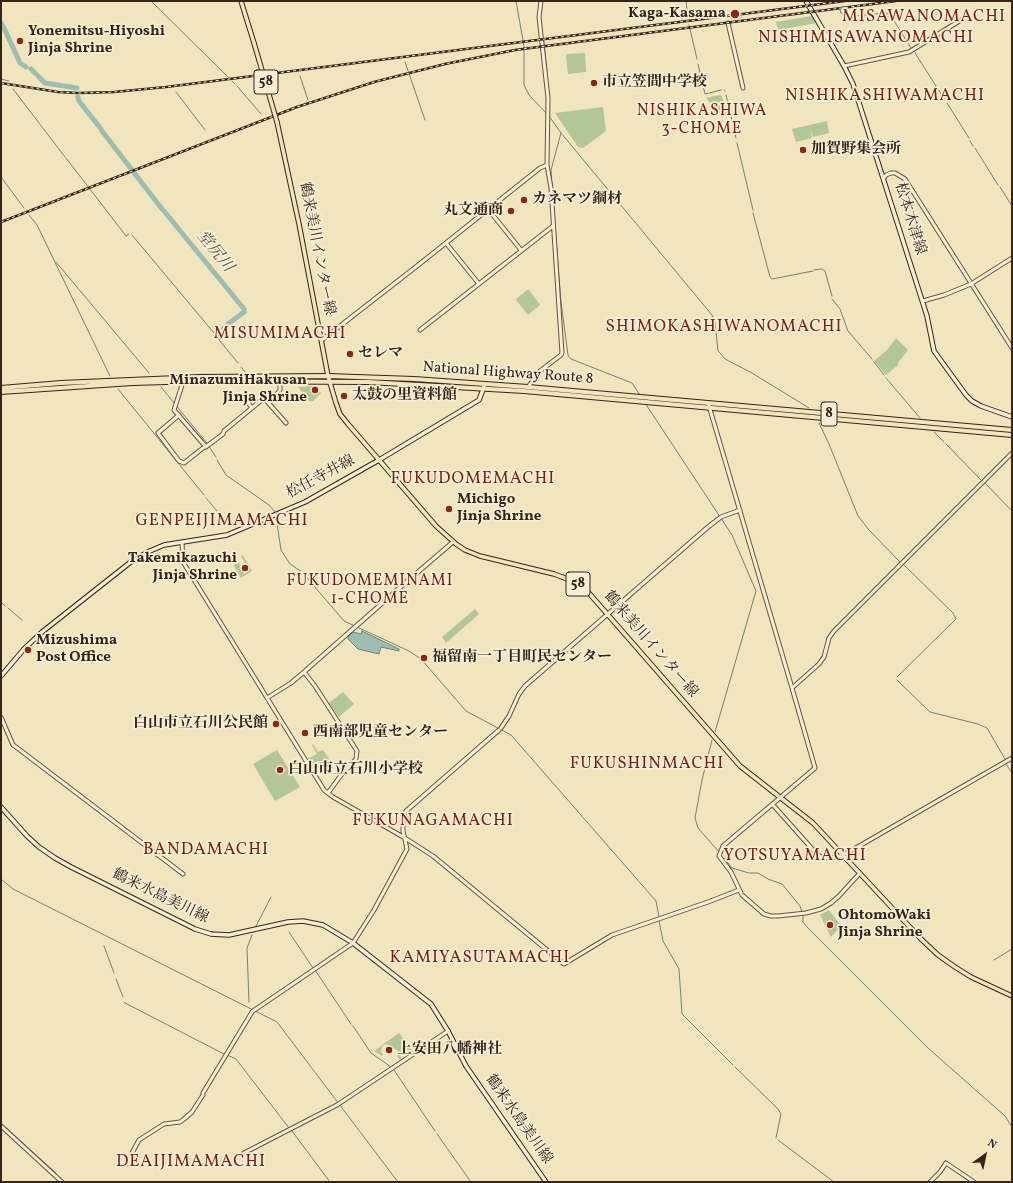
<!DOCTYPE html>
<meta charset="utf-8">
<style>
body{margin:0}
#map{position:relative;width:1013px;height:1183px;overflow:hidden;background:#f0e5bd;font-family:Vollkorn,serif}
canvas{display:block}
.frame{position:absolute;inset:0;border:2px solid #36241a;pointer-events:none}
.north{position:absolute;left:965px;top:1135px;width:40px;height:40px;-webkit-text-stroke:3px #f5eed4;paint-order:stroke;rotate:33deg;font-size:11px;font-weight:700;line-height:16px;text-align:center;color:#36241a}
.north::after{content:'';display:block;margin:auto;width:14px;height:18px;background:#36241a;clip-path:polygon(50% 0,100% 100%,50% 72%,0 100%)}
</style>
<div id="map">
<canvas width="1013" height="1183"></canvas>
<div class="frame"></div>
<div class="north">N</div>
</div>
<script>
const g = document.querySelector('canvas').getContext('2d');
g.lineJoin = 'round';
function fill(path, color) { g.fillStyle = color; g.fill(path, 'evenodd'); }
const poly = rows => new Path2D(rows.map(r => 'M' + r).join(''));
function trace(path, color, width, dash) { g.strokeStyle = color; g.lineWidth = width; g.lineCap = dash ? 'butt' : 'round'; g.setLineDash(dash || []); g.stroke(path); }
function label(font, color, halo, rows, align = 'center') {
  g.font = font + ' Vollkorn,"Noto Serif JP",serif'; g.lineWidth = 3.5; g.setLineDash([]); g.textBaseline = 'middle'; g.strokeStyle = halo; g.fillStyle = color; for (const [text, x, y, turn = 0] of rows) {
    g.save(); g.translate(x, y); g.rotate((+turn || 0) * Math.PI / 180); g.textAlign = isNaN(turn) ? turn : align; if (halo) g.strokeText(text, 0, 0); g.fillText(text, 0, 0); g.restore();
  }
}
fill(poly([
 [812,16,816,23,778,30,776,22],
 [585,53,586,72,568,74,566,56,567,54],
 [720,95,722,96,727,115,722,117,706,98],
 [603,107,606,131,583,148,578,147,555,113],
 [827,121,829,133,813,137,810,129,812,138,796,142,792,129],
 [527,290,529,290,540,305,528,315,516,300,516,299],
 [896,338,908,350,898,363,898,365,886,375,874,361,887,350],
 [315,386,321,393,313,401,309,401,298,387],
 [243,555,252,571,241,578,234,566,237,559,244,574,249,571,241,556],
 [475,609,479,614,446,643,442,637],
 [343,692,354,704,339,717,329,703],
 [313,744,318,752,323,750,329,759,313,768,307,759,317,754,312,745],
 [277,750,300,787,275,801,253,764],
 [829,910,841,926,831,937,820,915],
 [399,1033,412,1051,410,1053,407,1049,403,1050,399,1054,402,1059,400,1060,397,1056,398,1051,386,1044,382,1046,381,1052,383,1054,382,1056,374,1051]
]), '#b2c696');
const water = poly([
 [362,631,399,649,399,651,381,647,379,654,358,649,348,639,348,637,353,632,361,634,362,631]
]);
fill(water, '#9abfb2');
trace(water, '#728175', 1);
trace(poly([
 [151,1,228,77],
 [516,1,524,46,524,85,529,95,547,114],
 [686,1,688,17],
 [840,10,841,13,847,17,884,13,888,14,891,16,911,48],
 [689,25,697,59],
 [544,42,547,71],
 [915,53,945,100],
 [405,62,425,120],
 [698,64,705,94,721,90],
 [300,76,308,100],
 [1,79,9,81],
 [232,81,235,84],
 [237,86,261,114],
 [13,89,65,157],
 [724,90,725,91],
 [176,92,205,130],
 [726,95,736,138],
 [947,103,969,138],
 [549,116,561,133,712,315,715,322,718,351,722,355,725,359,752,373,809,408],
 [970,141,973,146],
 [737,143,753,210],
 [975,148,998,185],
 [66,158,126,236,129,234],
 [1,177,24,208],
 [552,185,551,170,561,133],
 [1000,187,1012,206],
 [553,200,561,302,568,355,571,359,632,383,640,395],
 [753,213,770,277,772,279,813,271],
 [29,215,37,225,110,376],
 [132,235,214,333],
 [56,262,149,373],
 [814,270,822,269,825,271,832,296],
 [832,299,840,309,848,331,872,359],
 [215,335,238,363],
 [874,362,884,375],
 [241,367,245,372],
 [886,378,920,418],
 [161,387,206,442,216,457],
 [118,389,204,495],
 [645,403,732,535,756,591,715,732],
 [819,423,829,444,858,516,869,530,900,562],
 [934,432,944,442],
 [946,444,982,481],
 [217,460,226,475,269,505,275,512],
 [985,483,1012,511],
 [206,498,217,511],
 [276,517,281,550,290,564,302,572,344,621,355,626],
 [1,602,5,606],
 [8,608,22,620],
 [357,627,409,651,421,659,466,711,511,735,656,901,659,917],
 [897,677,956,619,953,613,903,564],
 [897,680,930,712,978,724,987,728,1005,759],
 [712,740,702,780,695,818,698,828,719,852],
 [1006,764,1012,773],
 [724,858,732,868,749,873,758,873,768,879,782,884,800,906,803,915,803,922,808,928,928,1048,1005,1116,1012,1127],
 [1,879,13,889,277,1022,398,1182],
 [659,921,663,941,679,969,682,1014,733,1065],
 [256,926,271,897],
 [289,932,313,968],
 [104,946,114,973],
 [994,960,1012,949],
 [315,970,351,1024],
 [116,979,123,997],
 [124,1002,125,1003,224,1054],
 [249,1002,247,948,252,935],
 [353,1026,371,1053,391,1067],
 [227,1055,236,1059,289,1128],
 [735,1067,778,1109,781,1114,776,1138],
 [394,1070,435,1131],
 [1,1123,56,1173],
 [292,1131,330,1182],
 [437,1134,471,1182],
 [778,1140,834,1182],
 [57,1180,57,1182]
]), '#728175', 1);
trace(poly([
 [1,23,5,30,20,63,26,67],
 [31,69,45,83,77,88],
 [78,97,79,101,101,129],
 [102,131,162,209],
 [164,211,244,309],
 [228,324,244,312],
 [216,336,226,326]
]), '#9abfb2', 5);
const tertiary = poly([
 [728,23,743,88],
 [844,66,909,52,961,20],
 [884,178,886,175,891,173,895,173,905,179,1012,348],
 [488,209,521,250],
 [446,243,479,284],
 [923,301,944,295,971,284,1012,258],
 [420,330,553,226],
 [322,340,417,266,540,168,547,165],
 [183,382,174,410,206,447],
 [528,387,540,371,561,355,562,353,551,188,547,165,548,98,539,17,541,1],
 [245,399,252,408],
 [269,403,280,390,280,381],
 [709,406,792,688],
 [179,415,158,433,179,461,184,463,203,448,207,446,223,434,224,431,264,398,286,423],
 [984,481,1012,453],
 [182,542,183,562,324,790,333,797,405,838,433,856,564,964,612,935,708,902,739,890],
 [304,672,315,686,357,751,356,759,344,771,328,793],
 [267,698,291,683,304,672,404,584,453,542],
 [1,717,13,745,16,747,183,874],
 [501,728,509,716,519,694,525,686,708,527,721,517,740,510],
 [773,805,814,851,822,858,832,858,843,855,861,845,1012,758],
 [860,873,839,896,831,903,821,909,806,913,778,916,771,916,764,914,742,895,731,872,719,856,723,846,815,768,792,688,819,664,824,657,829,638,834,631,983,482],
 [253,1011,353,943,374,910,407,849,403,831,403,818,406,811,499,730],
 [203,1093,252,1012],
 [1,1126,62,1182],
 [244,1153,337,1105,448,1031],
 [128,1164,132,1153,139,1140,164,1124,180,1122,184,1119,192,1112,203,1095],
 [930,1182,940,1172,946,1163,974,1182]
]);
const secondary = poly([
 [806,1,844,66,853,84,927,316,934,351,966,395,972,401,981,406,1012,417],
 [1,676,24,649,42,632,132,561,150,551,164,545,227,535,305,502,379,460,479,400,484,387],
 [1,807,27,836,39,847,55,858,71,867,195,929,211,934,229,935,288,922,303,921,323,925,353,943,431,1004,448,1031,466,1066,546,1182]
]);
const primary = poly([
 [241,1,254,43],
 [277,122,299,224,328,376,336,403,340,414,348,424,436,526,456,544,465,550,480,556,554,574,570,580,588,592,740,766,813,823,920,938,938,955,955,967,971,977,1012,996]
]);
const trunk = poly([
 [1,388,61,383,200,377,328,376,414,379,528,387,1012,430],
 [1,392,132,383,200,381,368,382,524,391,1012,435]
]);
trace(tertiary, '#645443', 5);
trace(secondary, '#36241a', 5.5);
trace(primary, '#36241a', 5.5);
trace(trunk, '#36241a', 6);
trace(tertiary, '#f5eed4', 3);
trace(secondary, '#f5eed4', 3.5);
trace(primary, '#f0e5bd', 3.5);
trace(trunk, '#f0e5bd', 4);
const rail = poly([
 [1,83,58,92,78,93,114,92,166,87,845,1],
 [1,222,297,107,374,82,445,64,515,50,896,1]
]);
trace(rail, '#36241a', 2.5);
trace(rail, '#f5eed4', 1, [3]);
const primaryBridge = poly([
 [254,43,277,122]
]);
trace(primaryBridge, '#36241a', 5.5, []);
trace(primaryBridge, '#f0e5bd', 3.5);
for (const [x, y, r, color] of [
 [735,14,5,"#8f2418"],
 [20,41,4,"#8f2418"],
 [594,83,4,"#8f2418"],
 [803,150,4,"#8f2418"],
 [524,200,4,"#8f2418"],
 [511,211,4,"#8f2418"],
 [350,354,4,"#8f2418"],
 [315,390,4,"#8f2418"],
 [344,396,4,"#8f2418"],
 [449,509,4,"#8f2418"],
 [245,568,4,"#8f2418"],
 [28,650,4,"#8f2418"],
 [424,658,4,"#8f2418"],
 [276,724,4,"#8f2418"],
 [305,733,4,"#8f2418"],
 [280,770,4,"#8f2418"],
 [830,925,4,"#8f2418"],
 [389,1050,4,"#8f2418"]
]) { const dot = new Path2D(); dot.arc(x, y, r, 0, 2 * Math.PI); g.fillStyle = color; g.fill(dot); trace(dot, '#f5eed4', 1.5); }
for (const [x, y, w] of [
 [266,82,24],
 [829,414,16],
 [578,584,24]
]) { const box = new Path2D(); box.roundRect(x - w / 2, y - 12, w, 24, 3); g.fillStyle = '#f5eed4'; g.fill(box); trace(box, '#36241a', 1); }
label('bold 14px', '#36241a', null, [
 ["58",266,82],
 ["8",829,414],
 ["58",578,584]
]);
label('bold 15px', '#36241a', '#f5eed4', [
 ["Kaga-Kasama",726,14,"right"],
 ["Yonemitsu-Hiyoshi",28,32],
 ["Jinja Shrine",28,49],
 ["市立笠間中学校",602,83],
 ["加賀野集会所",811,150],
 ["カネマツ鋼材",532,200],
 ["丸文通商",503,211,"right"],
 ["セレマ",358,354],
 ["MinazumiHakusan",307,381,"right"],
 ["Jinja Shrine",307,398,"right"],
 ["太鼓の里資料館",352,396],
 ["Michigo",457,500],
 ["Jinja Shrine",457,517],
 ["Takemikazuchi",237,559,"right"],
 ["Jinja Shrine",237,576,"right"],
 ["Mizushima",36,641],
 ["Post Office",36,658],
 ["福留南一丁目町民センター",432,658],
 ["白山市立石川公民館",268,724,"right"],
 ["西南部児童センター",313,733],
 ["白山市立石川小学校",288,770],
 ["OhtomoWaki",838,916],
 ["Jinja Shrine",838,933],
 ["上安田八幡神社",397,1050]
], 'left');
label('15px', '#36241a', '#f5eed4', [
 ["松本木津線",909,219,73],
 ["鶴来美川インター線",316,249,79],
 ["National Highway Route 8",508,374,4],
 ["松任寺井線",321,478,-28],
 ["鶴来美川インター線",650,645,49],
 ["鶴来水島美川線",160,897,26],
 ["鶴来水島美川線",518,1120,55]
]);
g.letterSpacing = '1px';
label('16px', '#7a1f14', '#f5eed4', [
 ["NISHIKASHIWA",702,112],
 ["3-CHOME",702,130],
 ["FUKUDOMEMINAMI",370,582],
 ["1-CHOME",370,600]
]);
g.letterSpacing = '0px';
label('italic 16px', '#545248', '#f5eed4', [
 ["堂尻川",214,252,51]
]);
g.letterSpacing = '1px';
label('17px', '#7a1f14', '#f5eed4', [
 ["MISAWANOMACHI",924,18],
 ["NISHIMISAWANOMACHI",866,39],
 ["NISHIKASHIWAMACHI",885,97],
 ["SHIMOKASHIWANOMACHI",724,328],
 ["MISUMIMACHI",280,335],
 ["FUKUDOMEMACHI",473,480],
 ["GENPEIJIMAMACHI",222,522],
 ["FUKUSHINMACHI",647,765],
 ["FUKUNAGAMACHI",433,822],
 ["BANDAMACHI",206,851],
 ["YOTSUYAMACHI",795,857],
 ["KAMIYASUTAMACHI",480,959],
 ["DEAIJIMAMACHI",191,1163]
]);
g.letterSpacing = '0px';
</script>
